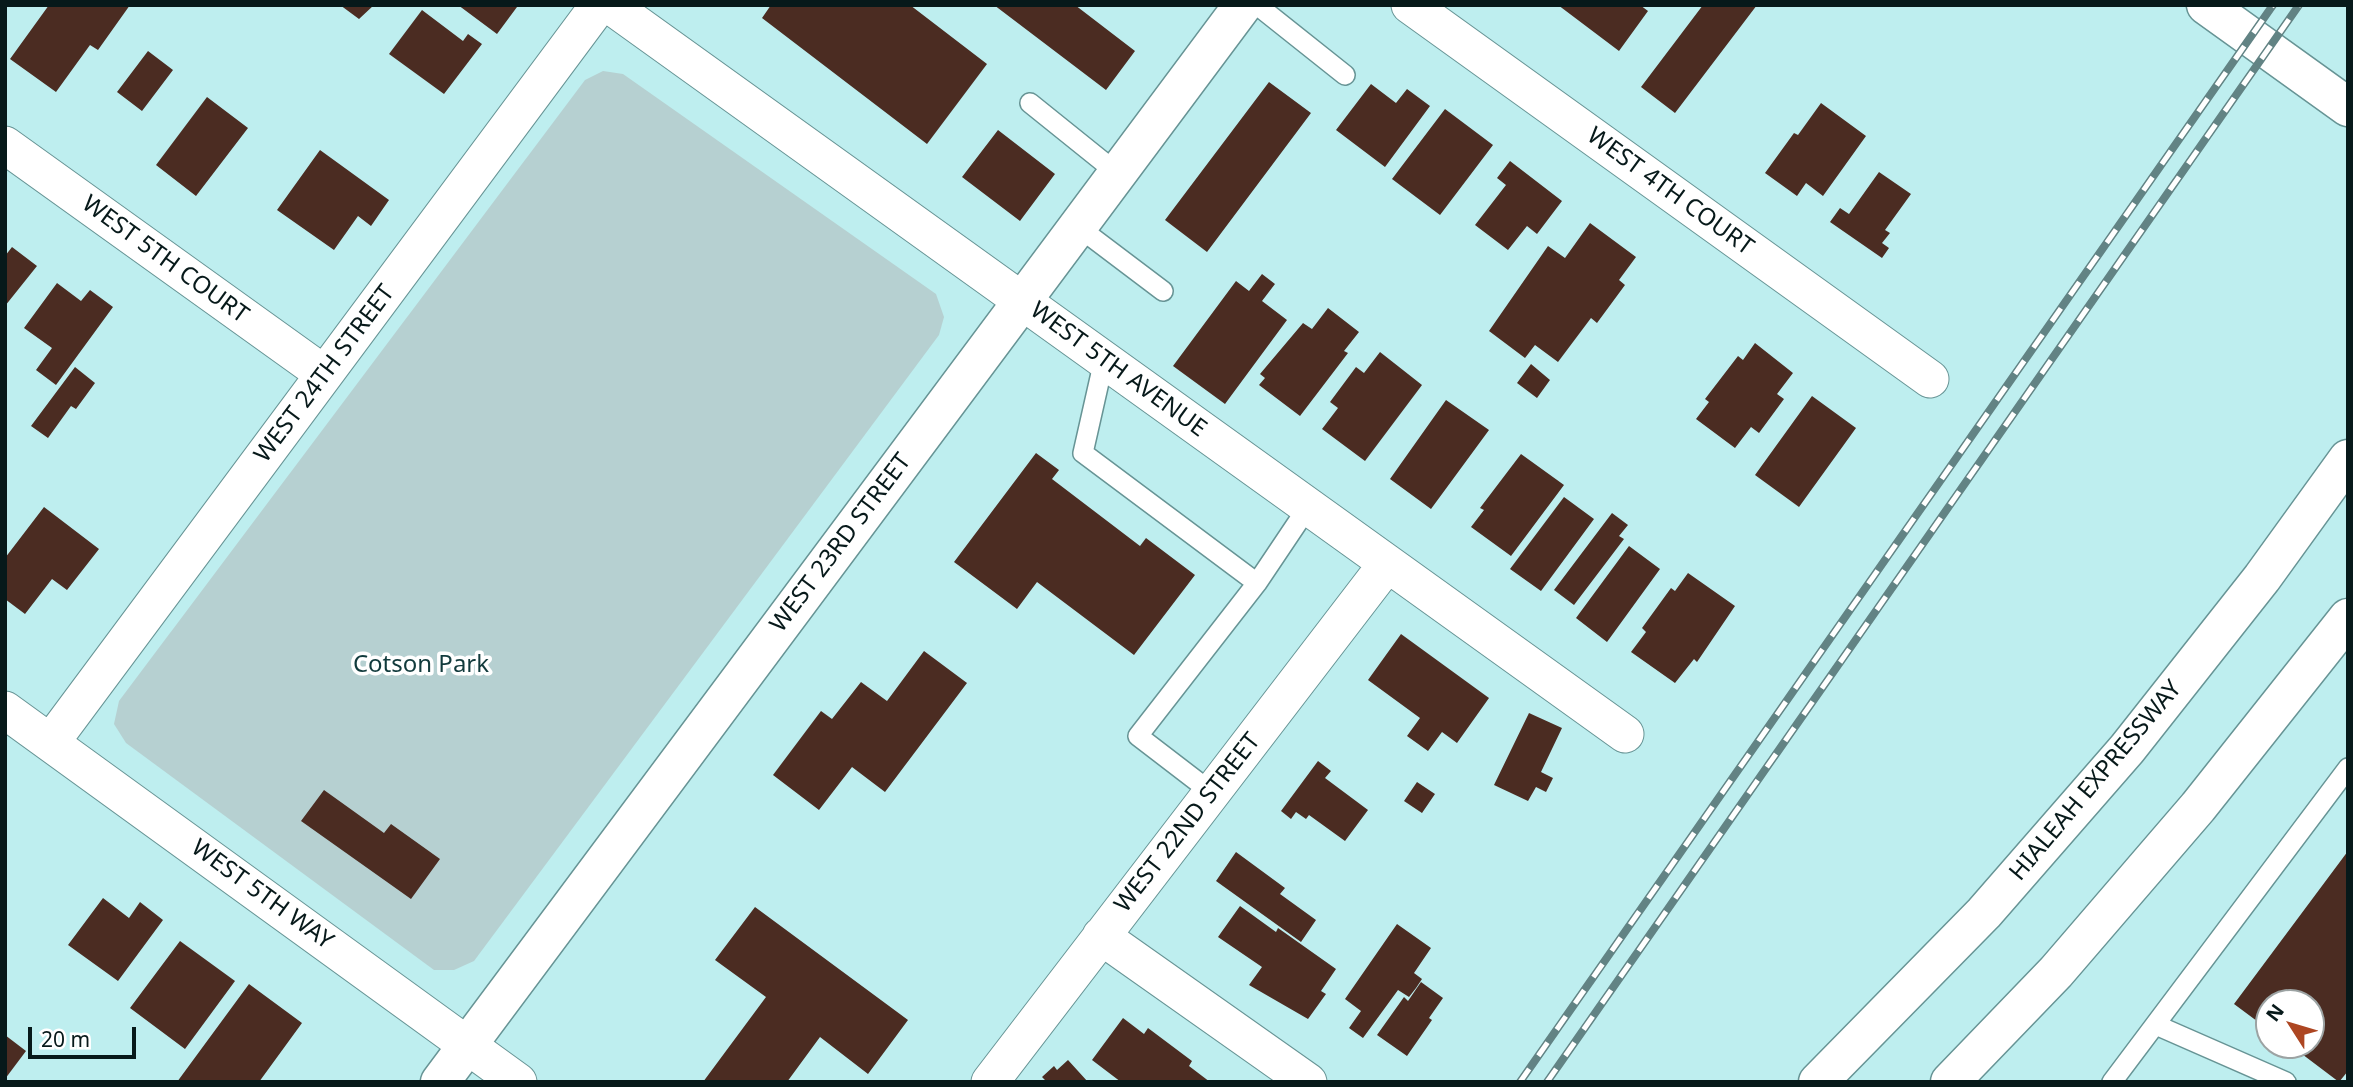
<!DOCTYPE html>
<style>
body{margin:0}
#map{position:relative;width:2353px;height:1087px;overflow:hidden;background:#beeeef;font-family:"Noto Sans",sans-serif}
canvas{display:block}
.frame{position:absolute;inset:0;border:7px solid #07191a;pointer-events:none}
.north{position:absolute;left:2255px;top:989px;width:70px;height:70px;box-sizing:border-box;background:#fff;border:2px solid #9ca3a3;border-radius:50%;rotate:307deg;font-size:19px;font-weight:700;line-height:28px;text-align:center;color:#07191a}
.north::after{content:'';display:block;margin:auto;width:24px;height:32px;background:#ad4622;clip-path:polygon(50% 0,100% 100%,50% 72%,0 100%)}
.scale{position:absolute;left:28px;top:1027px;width:108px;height:32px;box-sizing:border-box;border:4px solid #07191a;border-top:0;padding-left:9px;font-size:21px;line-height:24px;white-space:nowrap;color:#07191a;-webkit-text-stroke:5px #fff;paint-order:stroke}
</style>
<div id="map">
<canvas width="2353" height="1087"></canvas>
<div class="frame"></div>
<div class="north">N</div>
<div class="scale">20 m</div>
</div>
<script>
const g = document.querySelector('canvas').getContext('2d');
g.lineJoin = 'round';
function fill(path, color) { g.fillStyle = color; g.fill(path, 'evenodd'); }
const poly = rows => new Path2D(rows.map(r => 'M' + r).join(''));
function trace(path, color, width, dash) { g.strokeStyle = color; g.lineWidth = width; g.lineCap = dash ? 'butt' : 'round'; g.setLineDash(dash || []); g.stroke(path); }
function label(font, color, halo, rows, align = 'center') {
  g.font = font + ' "Noto Sans",sans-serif'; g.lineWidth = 7; g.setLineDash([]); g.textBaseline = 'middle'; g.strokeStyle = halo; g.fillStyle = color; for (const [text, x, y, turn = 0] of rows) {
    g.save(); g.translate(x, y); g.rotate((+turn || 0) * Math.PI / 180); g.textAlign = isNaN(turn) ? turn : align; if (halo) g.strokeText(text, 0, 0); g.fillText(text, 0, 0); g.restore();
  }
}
fill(poly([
 [603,71,623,74,936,294,944,317,939,335,474,961,454,970,434,970,126,743,114,724,119,701,585,80]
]), '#b6d0d1');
fill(poly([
 [49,5,130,5,98,50,90,45,56,92,10,59],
 [340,5,374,5,359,19],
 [458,5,516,5,517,7,497,34],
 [771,5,910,5,987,64,927,144,762,18],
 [994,5,1075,5,1135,51,1106,90],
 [1558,5,1640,5,1648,11,1619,51],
 [1703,5,1757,5,1675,113,1641,87],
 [422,10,463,41,468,34,482,44,444,94,389,54],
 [148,51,173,70,142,111,117,92],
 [1269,82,1311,113,1207,252,1165,220],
 [1371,84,1396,103,1407,89,1430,106,1385,167,1336,130],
 [207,97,248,128,196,196,156,165],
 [1821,103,1866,136,1823,196,1806,183,1797,196,1765,173,1794,133,1798,135],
 [1445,109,1493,145,1440,215,1392,179],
 [998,130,1055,174,1020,221,962,177],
 [320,150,389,200,371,226,358,216,334,250,277,210],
 [1510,161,1562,201,1537,234,1527,226,1508,250,1475,225,1506,185,1497,178],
 [1879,172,1911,194,1885,230,1890,233,1882,243,1889,248,1882,258,1830,222,1840,208,1849,214],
 [1590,223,1636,257,1619,280,1625,285,1597,323,1591,318,1558,362,1535,345,1525,358,1489,331,1548,246,1565,258],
 [12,247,37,266,5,306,5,256],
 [1262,274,1275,284,1262,301,1287,320,1225,404,1173,366,1236,281,1249,291],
 [57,283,81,301,90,290,113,307,56,385,36,370,52,348,24,328],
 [1328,308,1359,332,1344,351,1348,353,1300,416,1259,385,1265,378,1260,374,1303,323,1312,329],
 [1755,343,1793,373,1777,394,1784,399,1759,433,1751,427,1735,448,1696,419,1709,402,1705,399,1738,356,1743,360],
 [1380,352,1422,385,1365,461,1322,429,1338,408,1330,402,1356,367,1364,373],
 [1531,364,1550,380,1537,398,1517,383],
 [75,367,95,383,76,409,71,406,48,438,31,426],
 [1812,396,1856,428,1799,507,1755,475],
 [1446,400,1489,430,1431,509,1390,479],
 [1036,453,1059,470,1052,479,1140,546,1146,538,1195,575,1134,655,1037,582,1017,609,954,562],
 [1521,454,1564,485,1511,556,1471,527,1484,510,1480,508],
 [1564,497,1594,519,1541,591,1510,569],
 [44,507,99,549,67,590,52,579,25,614,5,599,5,558],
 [1612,513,1628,525,1619,536,1624,539,1574,605,1554,590],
 [1629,546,1660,569,1607,642,1576,618],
 [1688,573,1735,606,1697,662,1694,659,1675,683,1631,652,1646,632,1642,628,1671,588,1675,591],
 [1401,634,1489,698,1457,743,1442,732,1428,751,1407,736,1420,718,1368,680],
 [924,651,967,683,885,792,852,767,819,810,773,775,821,711,832,719,861,682,887,701],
 [1529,713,1562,728,1541,772,1553,778,1546,792,1536,787,1528,801,1494,785],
 [1318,761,1331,771,1325,778,1368,810,1345,841,1309,815,1306,819,1296,812,1291,819,1281,811],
 [1417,782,1435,794,1422,813,1404,801],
 [324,790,384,833,391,824,440,859,411,899,301,821],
 [2348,851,2348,1071,2339,1082,2290,1045,2311,1045,2311,1003,2269,1003,2269,1030,2234,1004],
 [1236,852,1285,888,1280,894,1316,920,1301,942,1216,881],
 [103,898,129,918,140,902,163,920,118,981,68,945],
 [1240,906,1276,932,1278,928,1336,969,1321,991,1326,994,1308,1019,1249,985,1262,967,1218,937],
 [755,907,908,1020,868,1074,820,1037,787,1082,703,1082,766,997,715,960],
 [1397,924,1431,948,1414,973,1422,979,1416,988,1409,997,1398,990,1363,1038,1349,1028,1361,1011,1345,999],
 [180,941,235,981,185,1049,130,1008],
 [1421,982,1443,998,1429,1018,1432,1020,1407,1056,1377,1035,1404,997,1408,1001],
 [249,984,302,1023,259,1082,177,1082],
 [1123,1018,1144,1034,1148,1028,1192,1061,1189,1066,1210,1082,1121,1082,1092,1060],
 [5,1035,26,1051,5,1079],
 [1068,1060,1088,1082,1047,1082,1042,1077,1054,1066,1057,1070]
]), '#4b2c22');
const service = poly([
 [1257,5,1345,75],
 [1030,103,1117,173],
 [1077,226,1163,291],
 [1104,360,1083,453,1257,583,1308,507],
 [1211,792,1138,736,1257,583],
 [2156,1025,2286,1082],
 [2112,1082,2348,768]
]);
const minor = poly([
 [610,5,1625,734],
 [1410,5,1930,379],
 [5,145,324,374],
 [5,710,518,1082],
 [51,742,599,5],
 [1101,936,1308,1082],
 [990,1082,1387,564]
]);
const tertiary = poly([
 [440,1082,1243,5]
]);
const primary = poly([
 [2206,5,2348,107],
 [1818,1082,1984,913,2127,749,2262,578,2348,459],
 [1950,1082,2056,972,2198,807,2348,618]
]);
trace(service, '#679495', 22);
trace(minor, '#679495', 39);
trace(tertiary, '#679495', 41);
trace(primary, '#679495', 41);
trace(service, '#fff', 19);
trace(minor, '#fff', 37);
trace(tertiary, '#fff', 38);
trace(primary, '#fff', 38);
const rail = poly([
 [1520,1082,2273,5],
 [1547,1082,2299,5]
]);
trace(rail, '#628384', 8);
trace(rail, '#fff', 5, [16]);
label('24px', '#07191a', '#fff', [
 ["WEST 4TH COURT",1670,192,36],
 ["WEST 5TH COURT",165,260,36],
 ["WEST 5TH AVENUE",1118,370,36],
 ["WEST 24TH STREET",325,374,-53],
 ["WEST 23RD STREET",841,543,-53],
 ["HIALEAH EXPRESSWAY",2096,781,-50],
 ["WEST 22ND STREET",1188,823,-52],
 ["WEST 5TH WAY",262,895,36]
]);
label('24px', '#113a3c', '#fff', [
 ["Cotson Park",421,665]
]);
</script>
